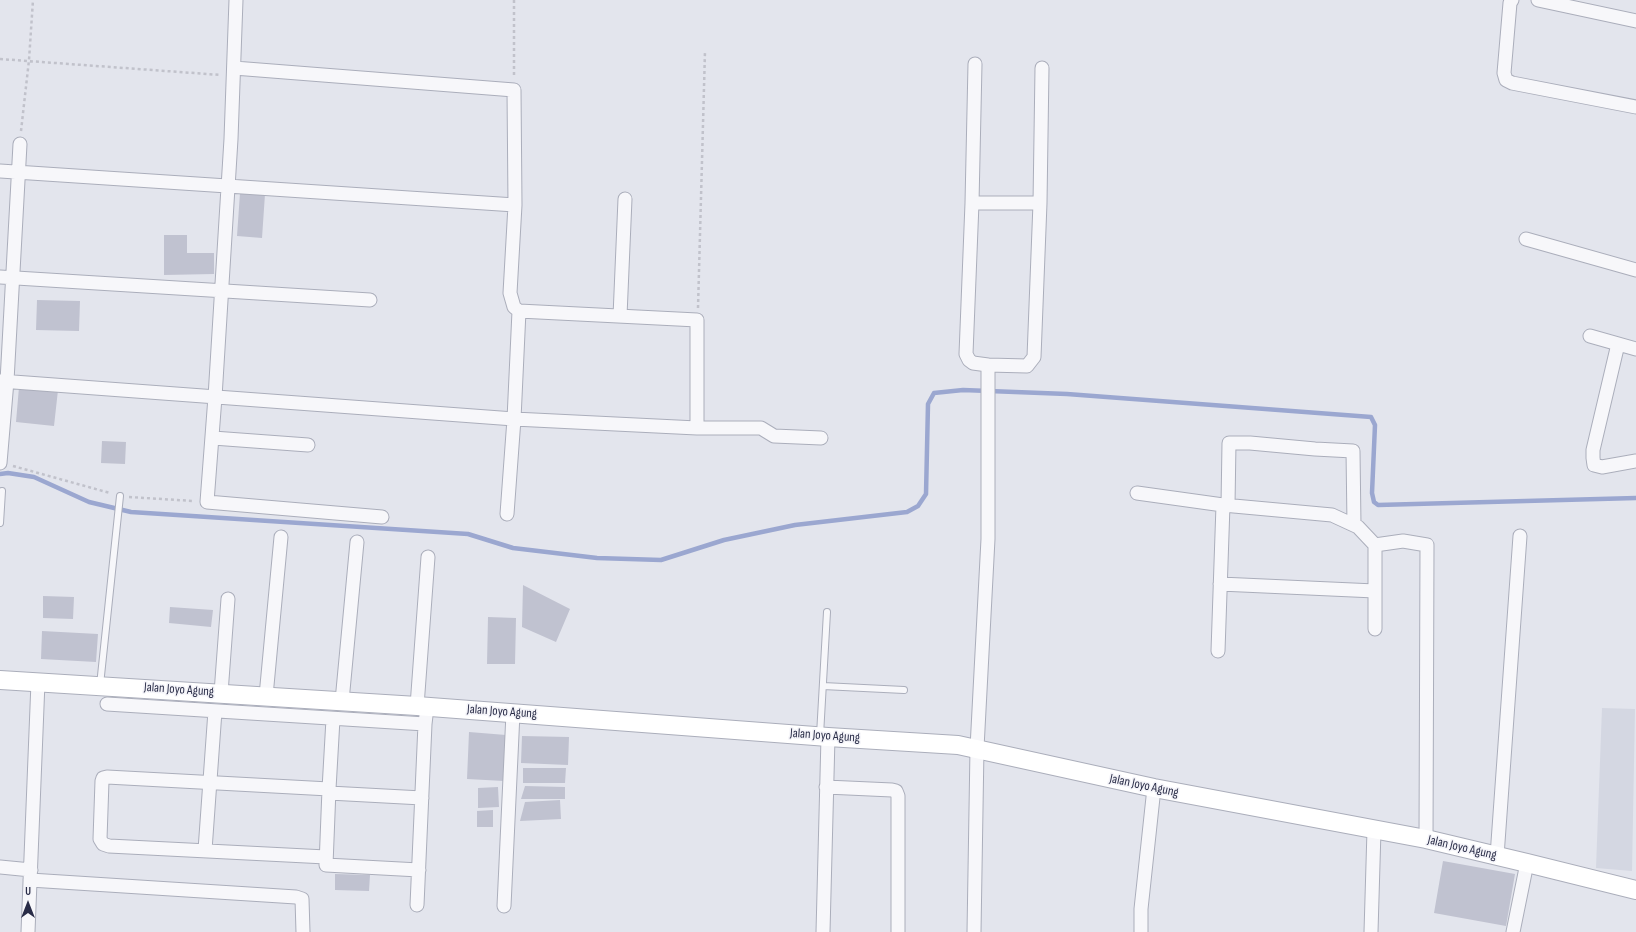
<!DOCTYPE html>
<style>
body{margin:0}
#map{position:relative;width:1636px;height:932px;overflow:hidden;background:#e3e5ed;font-family:"Sofia Sans Condensed",sans-serif}
canvas{display:block}
.north{position:absolute;left:8px;top:884px;width:40px;height:40px;-webkit-text-stroke:3px #f4f4f9;paint-order:stroke;rotate:0deg;font-size:11px;font-weight:700;line-height:16px;text-align:center;color:#292c47}
.north::after{content:'';display:block;margin:auto;width:14px;height:18px;background:#292c47;clip-path:polygon(50% 0,100% 100%,50% 72%,0 100%)}
</style>
<div id="map">
<canvas width="1636" height="932"></canvas>
<div class="north">U</div>
</div>
<script>
const g = document.querySelector('canvas').getContext('2d');
g.lineJoin = 'round';
function fill(path, color) { g.fillStyle = color; g.fill(path, 'evenodd'); }
const poly = rows => new Path2D(rows.map(r => 'M' + r).join(''));
function trace(path, color, width, dash) { g.strokeStyle = color; g.lineWidth = width; g.lineCap = dash ? 'butt' : 'round'; g.setLineDash(dash || []); g.stroke(path); }
function label(font, color, halo, rows, align = 'center') {
  g.font = font + ' "Sofia Sans Condensed",sans-serif'; g.lineWidth = 3; g.setLineDash([]); g.textBaseline = 'middle'; g.strokeStyle = halo; g.fillStyle = color; for (const [text, x, y, turn = 0] of rows) {
    g.save(); g.translate(x, y); g.rotate((+turn || 0) * Math.PI / 180); g.textAlign = isNaN(turn) ? turn : align; if (halo) g.strokeText(text, 0, 0); g.fillText(text, 0, 0); g.restore();
  }
}
fill(poly([
 [1602,708,1635,709,1632,871,1596,868]
]), '#d4d7e2');
trace(poly([
 [0,474,8,473,34,477,89,502,131,512,468,534,513,548,597,558,661,560,724,540,795,525,907,512,918,506,926,494,928,404,934,393,963,390,1067,394,1371,417,1375,425,1372,493,1374,502,1378,505,1636,498]
]), '#9ba7d0', 4.5);
fill(poly([
 [240,193,265,194,262,238,237,236],
 [164,235,187,235,187,253,214,253,214,274,164,275],
 [37,300,80,301,79,331,36,330],
 [19,387,58,390,54,426,16,422],
 [102,441,126,442,125,464,101,463],
 [523,585,570,609,556,642,522,627],
 [43,596,74,597,73,619,43,618],
 [170,607,213,610,211,627,169,623],
 [488,617,516,618,515,664,487,664],
 [42,631,98,634,96,662,41,659],
 [469,732,506,735,504,781,467,779],
 [522,736,569,737,568,765,521,763],
 [523,768,566,768,565,783,523,783],
 [525,786,565,787,565,799,521,799],
 [498,787,499,807,478,808,478,788],
 [560,800,561,819,520,821,525,802],
 [493,810,493,827,477,827,477,811],
 [1443,861,1515,874,1506,926,1434,913],
 [335,874,370,875,369,891,335,890]
]), '#c0c2d0');
const lane = poly([
 [0,523,2,491],
 [100,685,120,496],
 [823,686,904,690],
 [820,735,827,612]
]);
const street = poly([
 [236,0,231,139,215,397,207,502,382,517],
 [1512,0,1510,3,1504,73,1506,80,1512,83,1636,107],
 [1538,0,1636,21],
 [234,68,514,90,515,205],
 [0,171,515,205,510,293,514,307,519,311,697,320,697,428],
 [972,203,975,64],
 [1526,239,1636,270],
 [0,277,370,300],
 [620,316,625,199],
 [1590,336,1636,349],
 [1618,344,1593,450,1593,458,1594,465,1602,467,1636,461],
 [988,365,1027,366,1034,357,1040,203,1042,68],
 [0,381,514,419,697,428,761,428,774,436,821,438],
 [213,438,308,445],
 [0,463,7,381,20,144],
 [1137,493,1223,505,1332,515,1358,527,1375,545,1375,591,1220,584],
 [1228,505,1229,443,1250,443,1315,449,1353,451,1354,525],
 [507,514,514,419,519,311],
 [1375,545,1403,541,1427,545,1426,839],
 [1375,629,1375,591],
 [1218,651,1223,505],
 [221,693,228,599],
 [266,696,281,537],
 [342,701,357,542],
 [107,704,425,724,427,707],
 [417,706,428,557],
 [826,787,892,790,896,791,898,796,898,932],
 [329,789,333,719],
 [329,793,422,798],
 [205,850,215,711],
 [1497,856,1520,536],
 [326,857,109,846,103,844,100,839,102,781,103,778,107,777,329,789,326,865,419,870],
 [0,867,31,870],
 [30,880,296,897,302,899,303,932],
 [417,905,425,724],
 [504,906,513,713],
 [28,932,38,682],
 [823,932,828,737],
 [974,932,977,748,988,539,988,365,973,363,969,360,966,354,972,203,1040,203],
 [1141,932,1141,909,1154,788],
 [1371,932,1374,830],
 [1513,932,1527,863]
]);
const secondary = poly([
 [0,680,417,706,828,737,958,745,1154,788,1426,839,1527,863,1636,890]
]);
trace(lane, '#abaebb', 8);
trace(street, '#abaebb', 15);
trace(secondary, '#abaebb', 20);
trace(poly([
 [514,0,514,77],
 [0,59,221,75],
 [21,131,29,60,33,0],
 [698,308,705,51],
 [13,466,110,493],
 [129,497,193,501]
]), '#c1c2cb', 2.5, [3, 3]);
trace(lane, '#f7f7fa', 6);
trace(street, '#f7f7fa', 13);
trace(secondary, '#fff', 18);
label('13px', '#292c47', '#f4f4f9', [
 ["Jalan Joyo Agung",179,690,4],
 ["Jalan Joyo Agung",502,712,4],
 ["Jalan Joyo Agung",825,736,4],
 ["Jalan Joyo Agung",1144,786,12],
 ["Jalan Joyo Agung",1462,848,13]
]);
</script>
